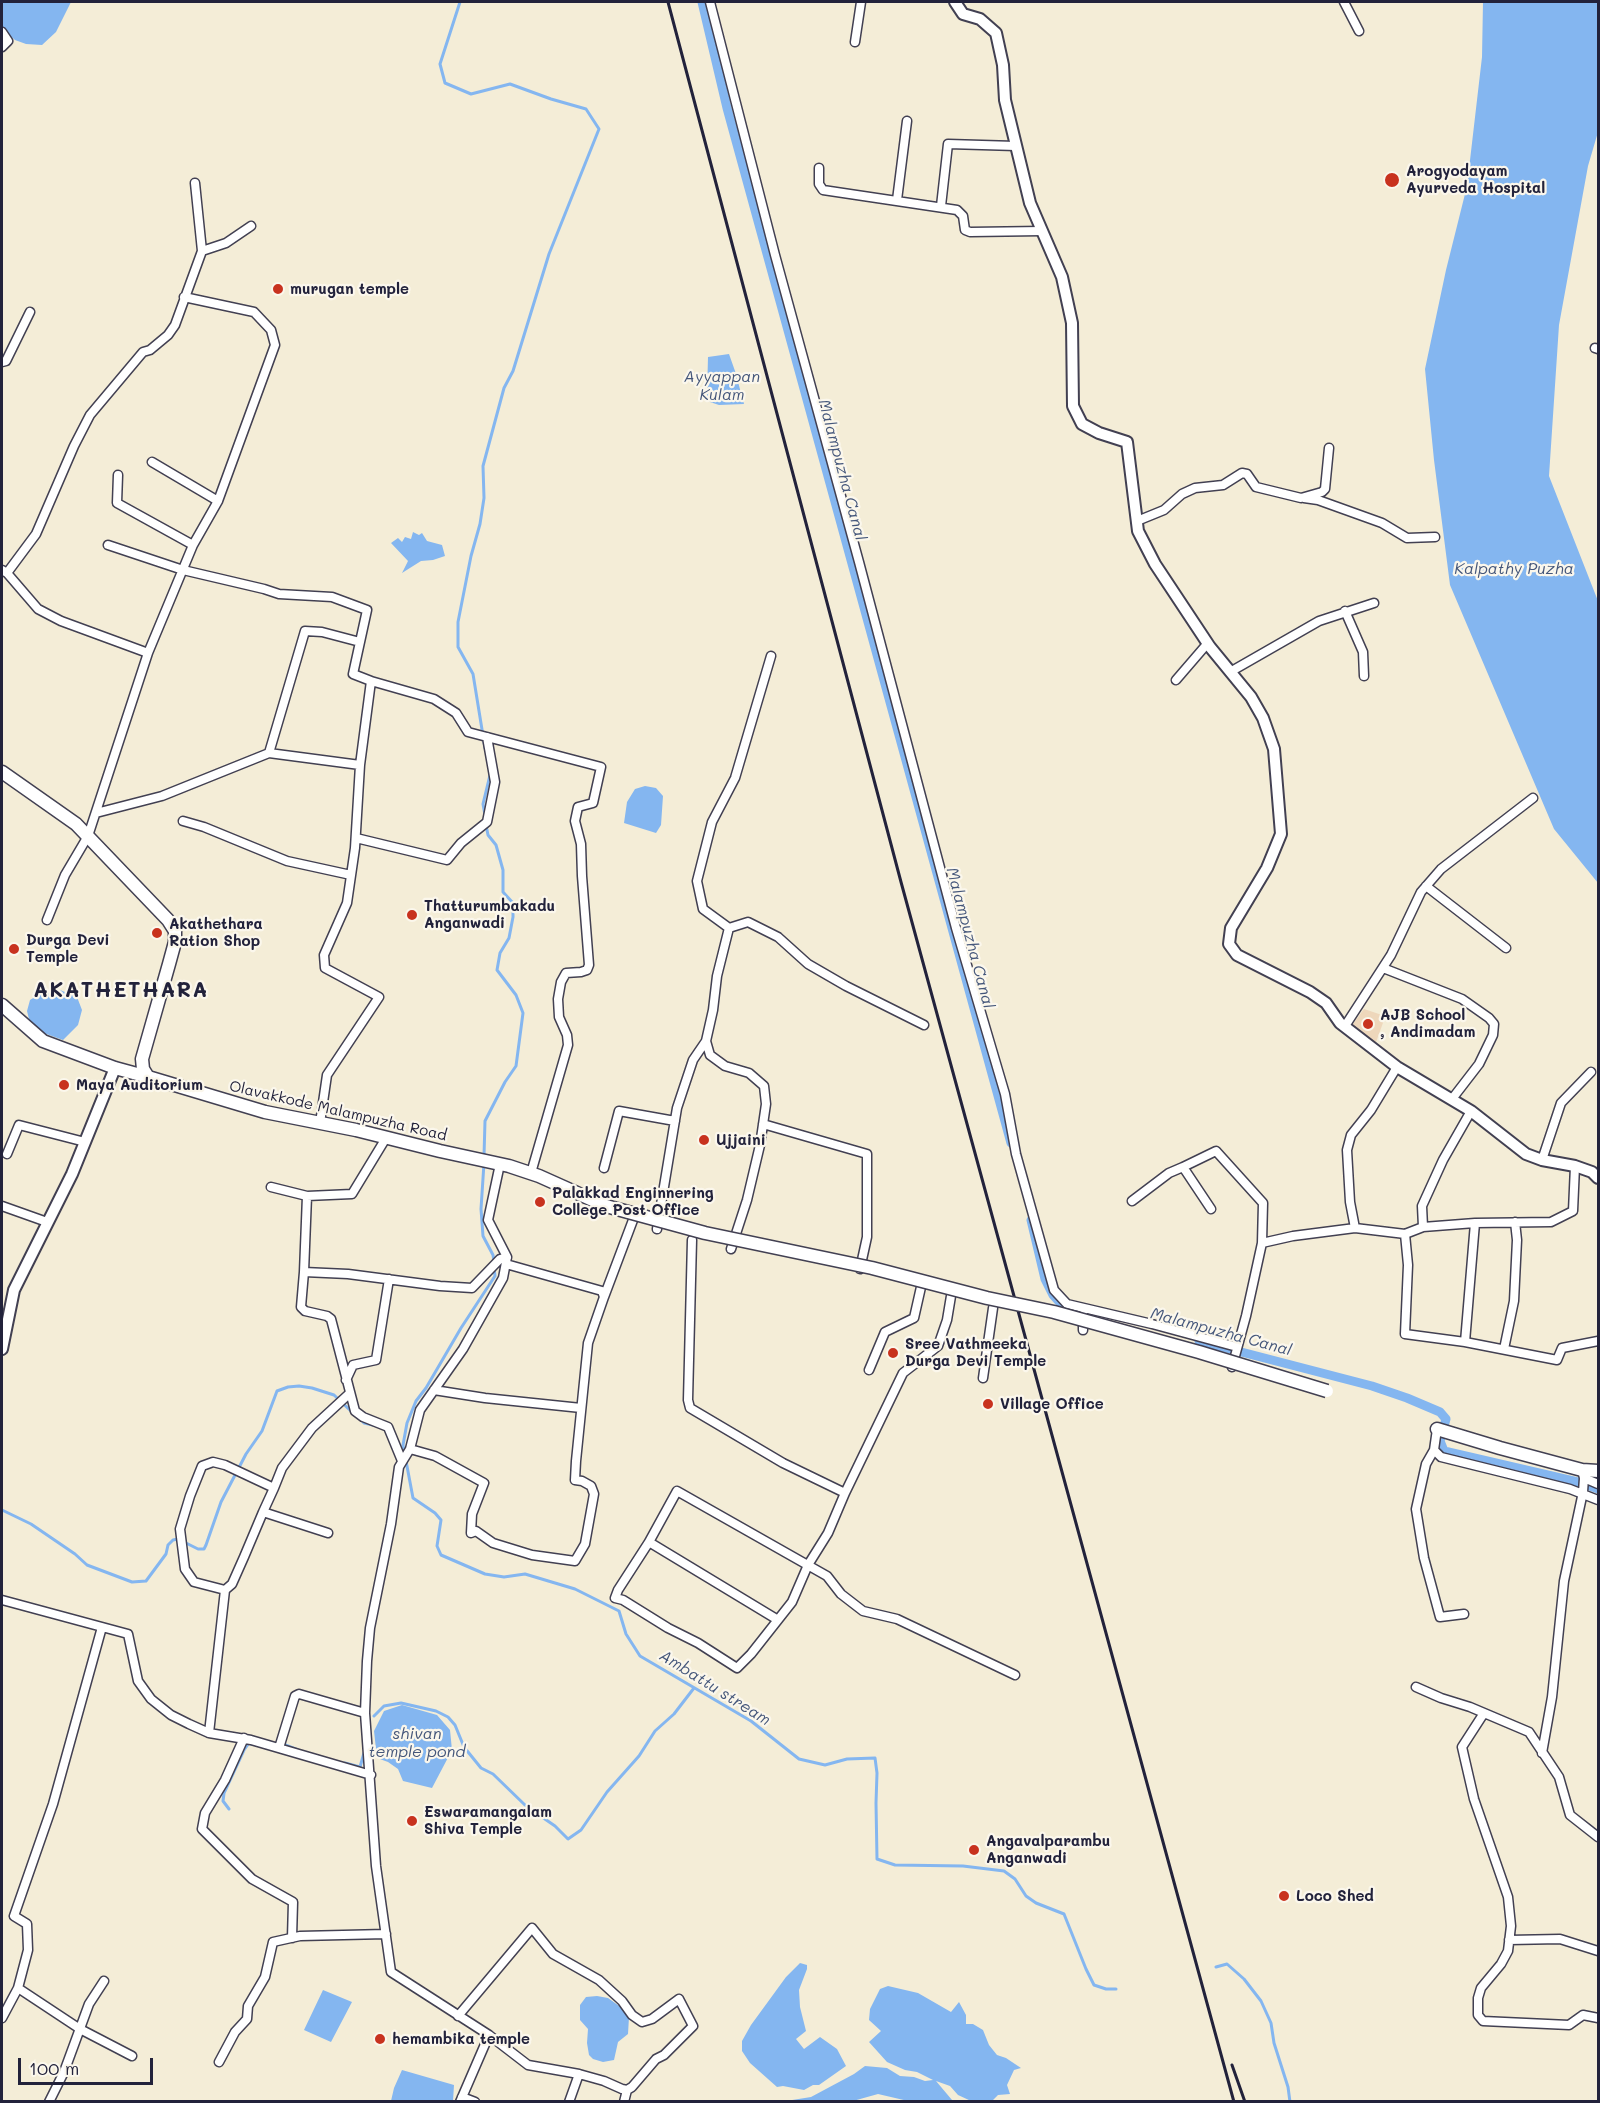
<!DOCTYPE html>
<style>
body{margin:0}
#map{position:relative;width:1600px;height:2103px;overflow:hidden;background:#f4edd7;font-family:Mali,sans-serif}
canvas{display:block}
.frame{position:absolute;inset:0;border:3px solid #22223b;pointer-events:none}
.scale{position:absolute;left:18px;top:2058px;width:135px;height:27px;box-sizing:border-box;border:3px solid #22223b;border-top:0;padding-left:8px;font-size:18px;line-height:21px;white-space:nowrap;color:#22223b;-webkit-text-stroke:4px #fbf7ec;paint-order:stroke}
</style>
<div id="map">
<canvas width="1600" height="2103"></canvas>
<div class="frame"></div>
<div class="scale">100 m</div>
</div>
<script>
const g = document.querySelector('canvas').getContext('2d');
g.lineJoin = 'round';
function fill(path, color) { g.fillStyle = color; g.fill(path, 'evenodd'); }
const poly = rows => new Path2D(rows.map(r => 'M' + r).join(''));
function trace(path, color, width, dash) { g.strokeStyle = color; g.lineWidth = width; g.lineCap = dash ? 'butt' : 'round'; g.setLineDash(dash || []); g.stroke(path); }
function label(font, color, halo, rows, align = 'center') {
  g.font = font + ' Mali,sans-serif'; g.lineWidth = 4.5; g.setLineDash([]); g.textBaseline = 'middle'; g.strokeStyle = halo; g.fillStyle = color; for (const [text, x, y, turn = 0] of rows) {
    g.save(); g.translate(x, y); g.rotate((+turn || 0) * Math.PI / 180); g.textAlign = isNaN(turn) ? turn : align; if (halo) g.strokeText(text, 0, 0); g.fillText(text, 0, 0); g.restore();
  }
}
fill(poly([
 [1364,1009,1382,1015,1384,1020,1375,1045,1350,1028]
]), '#eed7bb');
fill(poly([
 [2,2,71,2,56,32,42,45,26,44,15,40,2,29],
 [1483,2,1598,2,1598,132,1588,166,1559,325,1549,476,1598,601,1598,883,1554,829,1450,585,1434,460,1425,369,1446,270,1467,186,1482,57],
 [729,354,735,371,744,404,719,405,710,402,707,395,708,357],
 [413,532,419,535,422,533,427,541,442,545,445,556,433,560,421,561,402,573,408,561,391,543,398,538,402,542,405,537,411,539],
 [645,786,656,788,663,796,661,825,656,833,624,823,627,802,635,789],
 [60,990,77,997,82,1010,78,1025,63,1040,38,1031,29,1019,27,1011,30,1000,43,992],
 [402,1705,437,1715,450,1730,452,1750,432,1788,403,1781,398,1769,388,1762,377,1758,374,1731,384,1711],
 [800,1963,807,1965,807,1969,799,1990,800,2007,806,2031,796,2039,804,2049,820,2037,837,2049,846,2066,819,2085,813,2085,804,2090,783,2086,777,2087,750,2063,742,2051,742,2041,751,2025,786,1977],
 [888,1986,918,1993,951,2012,959,2002,966,2015,966,2024,973,2024,983,2030,989,2045,997,2055,1006,2058,1021,2068,1014,2070,1007,2085,1010,2094,998,2095,992,2101,971,2101,958,2095,950,2086,936,2081,952,2100,948,2102,908,2101,878,2094,853,2101,786,2101,811,2097,854,2074,865,2066,887,2068,900,2076,914,2077,925,2081,933,2080,917,2072,905,2070,887,2062,869,2042,881,2031,869,2020,870,2009,880,1989],
 [323,1990,352,2002,331,2042,304,2030],
 [597,1996,608,1998,622,2008,629,2017,628,2034,618,2042,614,2060,603,2062,593,2059,589,2055,587,2043,588,2029,580,2020,580,2005,586,1997],
 [402,2070,454,2085,453,2101,391,2101,394,2088]
]), '#84b6f0');
trace(poly([
 [460,2,440,64,445,83,471,94,510,84,551,99,586,109,599,129,549,254,513,371,504,388,483,466,484,498,480,524,471,556,458,622,458,647,473,674,485,748],
 [485,815,483,804,490,775],
 [484,1156,485,1121,505,1082,516,1066,523,1013,516,995,497,970,500,953,509,938,513,917,513,903,503,892,503,870,496,845,488,835,486,825],
 [484,1163,481,1209,483,1236,493,1255,494,1261],
 [494,1268,495,1276,461,1328,426,1388,416,1401,407,1423,403,1445,413,1498,435,1513,441,1520,437,1546,441,1555,485,1574,504,1577,525,1574,575,1589,619,1611,626,1634,640,1656,751,1721,799,1759,825,1765,847,1759,875,1758,877,1773,876,1803,877,1859,895,1865,963,1866,1004,1871,1015,1879,1026,1896,1036,1903,1064,1914,1086,1969,1094,1985,1106,1989,1116,1989],
 [360,1419,364,1423,373,1425],
 [2,1510,31,1524,75,1554,87,1565,132,1582,146,1581,166,1554,168,1545,173,1540,178,1539,198,1549,204,1549,206,1545,221,1502,246,1454,262,1431,277,1391,288,1387,299,1386,312,1388,334,1395,353,1413],
 [374,1716,384,1706,401,1703,436,1711,448,1717,455,1725,464,1747,481,1768,493,1774,526,1806,555,1826,568,1839,581,1830,607,1792,639,1756,655,1731,674,1714,694,1688],
 [283,1744,298,1750],
 [345,1763,360,1767,364,1753],
 [229,1809,223,1801,224,1793,244,1750,249,1743,251,1744],
 [1216,1967,1227,1964,1244,1979,1261,2001,1271,2023,1274,2043,1288,2087,1290,2102]
]), '#84b6f0', 3);
trace(poly([
 [702,2,727,108,1011,1143],
 [1031,1220,1045,1279,1053,1295,1063,1306,1073,1308],
 [1199,1341,1372,1386,1407,1398,1440,1412,1446,1419,1440,1441,1444,1451,1582,1483,1598,1489]
]), '#84b6f0', 9);
const minor = poly([
 [710,2,775,255,859,562,956,928,1005,1094,1016,1154,1054,1290,1067,1304,1152,1324,1237,1347],
 [1344,2,1359,31],
 [2,32,8,41,2,47],
 [855,42,861,2],
 [819,168,819,184,823,190,957,210,963,216,965,230,970,232,1042,231],
 [897,200,907,121],
 [941,206,948,144,1016,146],
 [202,251,226,243,251,226],
 [1595,348,1598,349],
 [2,362,6,361,30,312],
 [152,462,218,501],
 [118,475,117,503,193,545],
 [1304,498,1318,500,1382,523,1407,538,1435,537],
 [1137,521,1164,510,1182,494,1195,488,1223,485,1242,473,1247,474,1256,487,1301,498,1322,492,1325,489,1329,448],
 [108,545,183,570,264,589,279,594,332,597,367,610,353,674,371,681,360,765],
 [2,570,7,573,38,609,61,621,148,653],
 [7,573,36,534,74,446,90,415,143,352,150,350,168,335,175,325,202,251,195,183],
 [1345,611,1363,652,1364,676],
 [1230,672,1319,621,1374,603],
 [1176,680,1207,644],
 [371,681,434,699,456,713,468,732,601,767,593,803,578,807,575,821,581,844,582,876,589,965,587,970,581,972,566,973,561,982,558,999,559,1017,567,1035,568,1045,531,1173],
 [269,753,305,631,322,632,360,642],
 [96,813,162,796,269,753,360,765,355,848,347,903,324,955,325,968,379,997,327,1075,320,1123],
 [183,821,204,827,287,861,351,875],
 [356,838,447,860,461,843,487,822,495,782,487,737],
 [1426,886,1506,948],
 [47,920,65,875,88,836,148,653,193,545,218,501,275,345,271,330,254,312,184,297],
 [729,928,748,922,778,937,808,964,846,986,924,1025],
 [1383,968,1462,999,1489,1018,1494,1024,1493,1035,1479,1064,1452,1099],
 [1345,1026,1391,955,1421,892,1441,869,1533,798],
 [706,1041,710,1055,725,1066,749,1073,764,1086,766,1104,760,1145,747,1200,731,1249],
 [763,1124,867,1154,867,1237,860,1269],
 [386,1138,352,1194,307,1196,304,1272,348,1274,440,1286,472,1288,500,1259,507,1257],
 [7,1154,19,1125,85,1142],
 [1542,1160,1561,1103,1591,1072],
 [604,1168,619,1111,675,1121],
 [271,1187,307,1196],
 [1132,1201,1169,1173,1183,1167],
 [2,1206,47,1222],
 [1211,1209,1183,1167,1216,1151,1263,1203,1262,1243,1246,1316,1232,1367],
 [1423,1227,1422,1206,1443,1160,1471,1111],
 [1355,1228,1350,1202,1347,1150,1351,1135,1371,1110,1397,1067],
 [657,1229,677,1108,693,1060,706,1041,713,1010,717,976,729,928,703,909,697,881,712,822,735,778,771,656],
 [1405,1234,1408,1265,1405,1334,1465,1342,1475,1223],
 [1262,1243,1293,1236,1355,1228,1405,1234,1423,1227,1475,1223,1551,1222,1573,1211,1575,1166],
 [304,1272,301,1307,305,1311,327,1316,331,1319,355,1411,363,1417,388,1427,402,1461],
 [604,1297,633,1220],
 [1083,1330,1083,1315],
 [1465,1342,1557,1360,1562,1348,1598,1341],
 [1504,1349,1514,1301,1517,1240,1515,1222],
 [869,1370,885,1332,914,1318,921,1287],
 [983,1378,993,1308],
 [346,1380,353,1365,376,1360,389,1279],
 [434,1390,485,1398,581,1408],
 [1437,1429,1434,1450,1441,1457,1570,1489,1598,1500],
 [410,1449,435,1456,484,1483,472,1514,471,1533,476,1531,493,1543,532,1555,575,1561,585,1544,594,1494,591,1486,582,1481,575,1480,576,1461,588,1343,604,1297,602,1291,506,1264],
 [1434,1450,1426,1464,1416,1509,1424,1558,1440,1617,1464,1614],
 [1584,1478,1598,1484],
 [274,1488,225,1465,213,1462,202,1466,190,1496,180,1529,185,1569,194,1582,225,1590,232,1584,244,1557,263,1512,274,1488,282,1468,312,1428,350,1393],
 [845,1493,903,1373,938,1346,947,1320,951,1296],
 [263,1512,328,1533],
 [649,1542,618,1590,615,1598,623,1600,668,1628,698,1643,737,1668,751,1654,792,1602,808,1565,828,1533,845,1493,783,1463,690,1408,688,1400,692,1240],
 [2,1600,128,1634,138,1681,151,1699,171,1715,189,1724,209,1733,251,1740,371,1775],
 [778,1620,649,1542,677,1491,827,1576,841,1594,863,1611,897,1619,1015,1675],
 [1416,1687,1441,1698,1470,1707,1529,1732,1559,1777,1570,1815,1598,1837],
 [1484,1713,1462,1747,1474,1799,1508,1897,1511,1926,1508,1951,1501,1964,1481,1988,1478,1998,1478,2015,1483,2021,1569,2025,1583,2015,1598,2018],
 [209,1733,225,1590],
 [244,1738,225,1780,205,1813,202,1829,252,1879,293,1902,292,1938],
 [279,1748,295,1696,299,1694,365,1713],
 [1542,1753,1552,1697,1564,1581,1583,1492,1584,1478,1582,1470],
 [1509,1940,1560,1939,1598,1951],
 [18,1988,80,2029,132,2056],
 [458,2016,532,1928,553,1954,599,1980,622,2001,632,2015,642,2022,652,2019,679,1999,693,2026,664,2055,656,2059,632,2087,627,2090,622,2089,604,2081,579,2074,569,2102],
 [2,2018,18,1988,28,1950,27,1924,14,1916,53,1804,102,1627],
 [489,2035,528,2065,579,2074],
 [219,2062,235,2032,247,2019,248,2006,265,1977,273,1942,300,1936,386,1934],
 [462,2097,475,2102],
 [49,2102,64,2072,89,2004,104,1981],
 [460,2102,489,2035,391,1972,376,1866,365,1713,367,1661,370,1628,391,1524,399,1467,410,1449,420,1410,463,1349,503,1278,507,1257,488,1220,500,1164],
 [624,2102,627,2090]
]);
const tertiary = poly([
 [955,2,963,14,980,19,996,33,1003,65,1005,100,1030,203,1062,277,1072,323,1073,406,1082,424,1099,433,1127,442,1138,531,1155,564,1210,647,1251,697,1263,718,1274,749,1281,834,1267,868,1231,928,1229,944,1237,955,1310,992,1326,1003,1340,1023,1397,1067,1471,1111,1526,1154,1542,1160,1575,1166,1592,1172,1598,1178],
 [2,1349,14,1290,72,1174,115,1068]
]);
const secondary = poly([
 [2,772,76,824,168,920,175,931,175,942,169,964,142,1059,143,1069,148,1077,265,1112,356,1130,440,1151,509,1166,539,1176,606,1206],
 [2,1005,43,1041,115,1068,148,1077],
 [1437,1429,1500,1448,1582,1470,1598,1471]
]);
trace(minor, '#424052', 11);
trace(tertiary, '#424052', 14);
trace(secondary, '#424052', 15);
trace(minor, '#fff', 8);
trace(tertiary, '#fff', 10);
trace(secondary, '#fff', 12);
trace(poly([
 [668,2,901,882,1234,2102],
 [1232,2065,1245,2102]
]), '#22223b', 3);
const secondaryBridge = poly([
 [606,1206,705,1233,872,1268,987,1298,1054,1312,1199,1352,1327,1391]
]);
trace(secondaryBridge, '#424052', 15, []);
trace(secondaryBridge, '#fff', 12);
for (const [x, y, r, color] of [
 [1392,180,8,"#c8321e"],
 [278,289,6,"#c8321e"],
 [412,915,6,"#c8321e"],
 [157,933,6,"#c8321e"],
 [14,949,6,"#c8321e"],
 [1368,1024,6,"#c8321e"],
 [64,1085,6,"#c8321e"],
 [704,1140,6,"#c8321e"],
 [540,1202,6,"#c8321e"],
 [893,1353,6,"#c8321e"],
 [988,1404,6,"#c8321e"],
 [412,1821,6,"#c8321e"],
 [974,1850,6,"#c8321e"],
 [1284,1896,6,"#c8321e"],
 [380,2039,6,"#c8321e"]
]) { const dot = new Path2D(); dot.arc(x, y, r, 0, 2 * Math.PI); g.fillStyle = color; g.fill(dot); trace(dot, '#fbf7ec', 2); }
label('bold 15px', '#22223b', '#fbf7ec', [
 ["Arogyodayam",1406,171],
 ["Ayurveda Hospital",1406,188],
 ["murugan temple",290,289],
 ["Thatturumbakadu",424,906],
 ["Anganwadi",424,923],
 ["Akathethara",169,924],
 ["Ration Shop",169,941],
 ["Durga Devi",26,940],
 ["Temple",26,957],
 ["AJB School",1380,1015],
 [", Andimadam",1380,1032],
 ["Maya Auditorium",76,1085],
 ["Ujjaini",716,1140],
 ["Palakkad Enginnering",552,1193],
 ["College Post Office",552,1210],
 ["Sree Vathmeeka",905,1344],
 ["Durga Devi Temple",905,1361],
 ["Village Office",1000,1404],
 ["Eswaramangalam",424,1812],
 ["Shiva Temple",424,1829],
 ["Angavalparambu",986,1841],
 ["Anganwadi",986,1858],
 ["Loco Shed",1296,1896],
 ["hemambika temple",392,2039]
], 'left');
label('15px', '#22223b', '#fbf7ec', [
 ["Olavakkode Malampuzha Road",338,1111,13]
]);
label('italic 16px', '#44567a', '#fbf7ec', [
 ["Ayyappan",722,377],
 ["Kulam",722,395],
 ["Malampuzha Canal",842,470,75],
 ["Kalpathy Puzha",1514,569],
 ["Malampuzha Canal",970,938,75],
 ["Malampuzha Canal",1221,1332,15],
 ["Ambattu stream",715,1688,32],
 ["shivan",417,1734],
 ["temple pond",417,1752]
]);
g.letterSpacing = '1.5px';
label('bold 21px', '#22223b', '#fbf7ec', [
 ["AKATHETHARA",121,991]
]);
g.letterSpacing = '0px';
</script>
